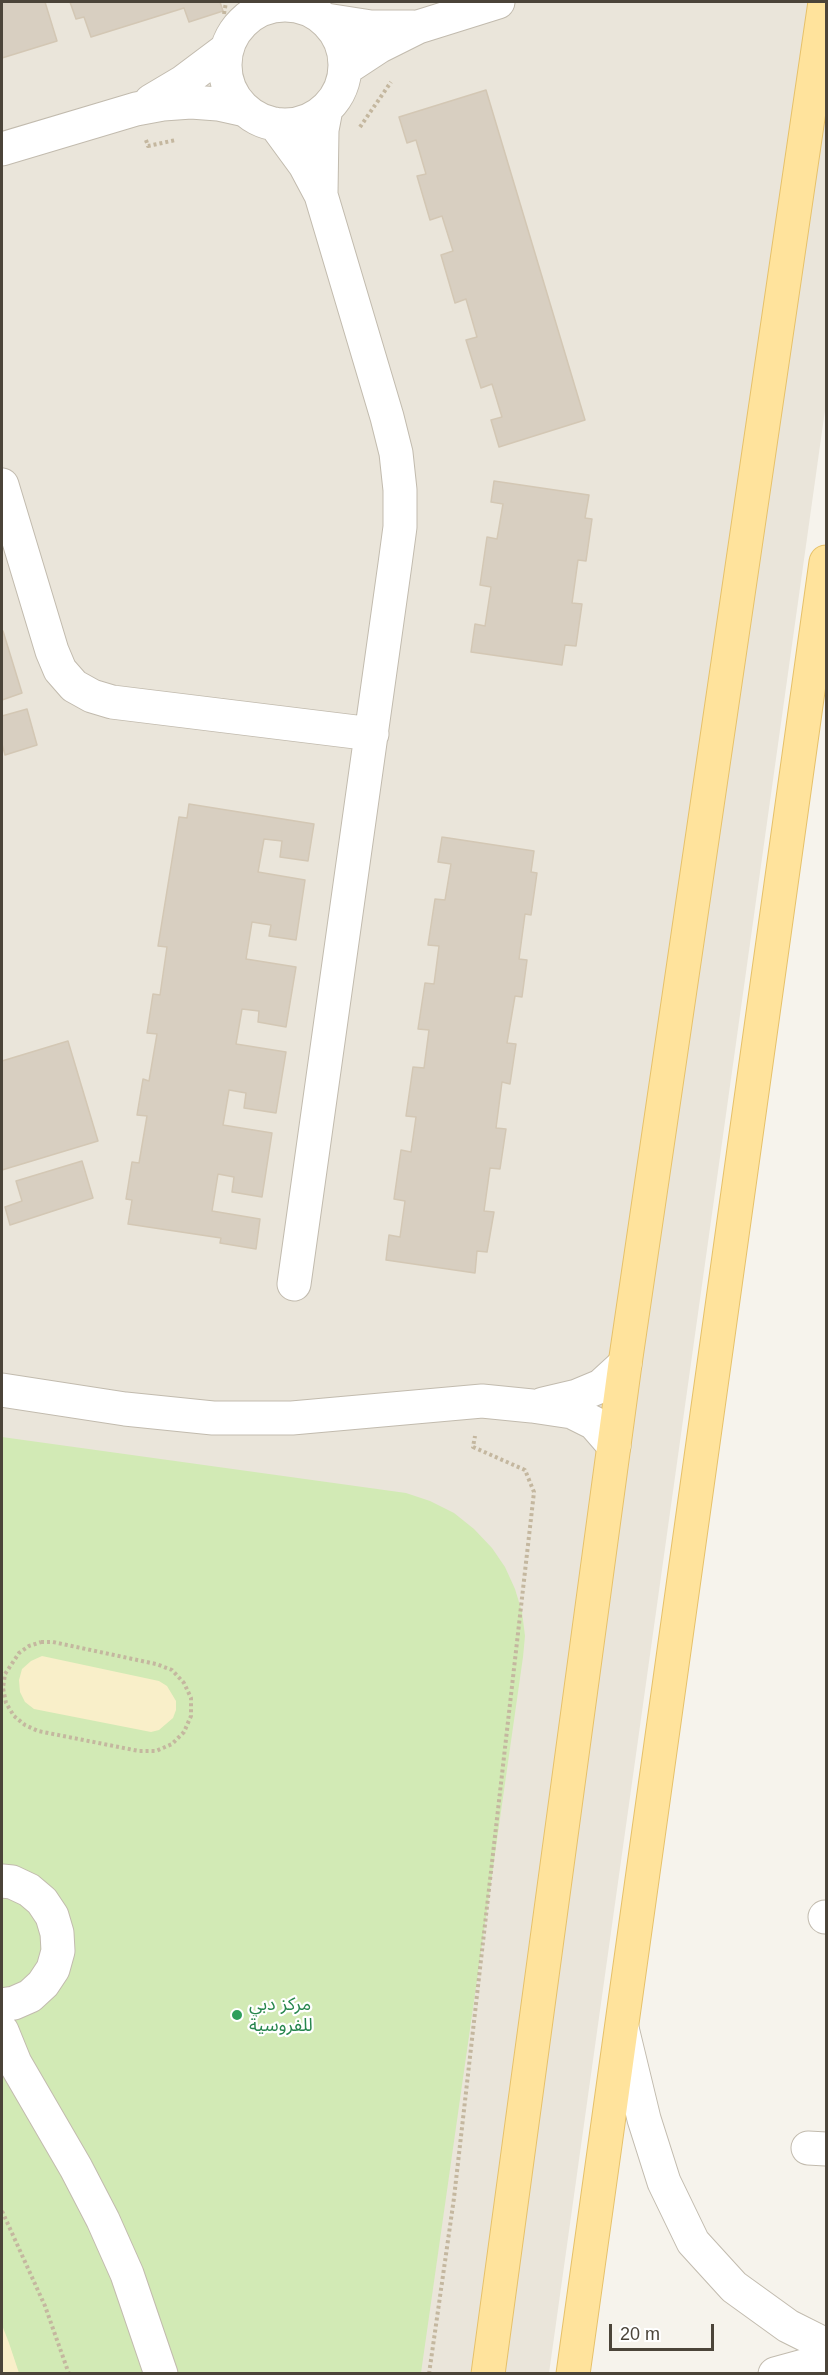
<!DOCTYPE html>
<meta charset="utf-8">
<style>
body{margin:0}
#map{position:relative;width:828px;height:2375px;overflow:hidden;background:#f6f3ec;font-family:Arial,sans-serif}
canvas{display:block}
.frame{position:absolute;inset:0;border:3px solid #4b4439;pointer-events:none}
.scale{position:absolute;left:609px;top:2324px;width:105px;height:27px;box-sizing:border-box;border:3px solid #4b4439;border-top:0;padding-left:8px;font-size:18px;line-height:21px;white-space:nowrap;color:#4b4439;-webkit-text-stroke:4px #fff;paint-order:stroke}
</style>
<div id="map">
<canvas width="828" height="2375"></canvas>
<div class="frame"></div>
<div class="scale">20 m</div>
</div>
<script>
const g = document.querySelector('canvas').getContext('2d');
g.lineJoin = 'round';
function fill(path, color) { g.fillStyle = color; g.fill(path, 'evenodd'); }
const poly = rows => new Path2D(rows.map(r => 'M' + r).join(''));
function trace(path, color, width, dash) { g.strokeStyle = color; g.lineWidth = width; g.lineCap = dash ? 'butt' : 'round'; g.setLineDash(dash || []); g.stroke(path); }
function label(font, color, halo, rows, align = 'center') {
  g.font = font + ' Arial,"Noto Sans Arabic",sans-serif'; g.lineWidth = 4.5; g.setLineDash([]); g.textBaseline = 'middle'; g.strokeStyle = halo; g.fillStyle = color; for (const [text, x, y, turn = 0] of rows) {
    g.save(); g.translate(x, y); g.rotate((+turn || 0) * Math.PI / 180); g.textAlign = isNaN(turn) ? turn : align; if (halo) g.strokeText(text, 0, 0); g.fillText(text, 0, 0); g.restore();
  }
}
fill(poly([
 [2,2,826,2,826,403,549,2373,2,2374]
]), '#eae5da');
fill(poly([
 [2,1437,406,1493,430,1501,454,1513,474,1529,492,1548,505,1567,515,1589,522,1612,525,1636,523,1657,421,2373,2,2374]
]), '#d2eab5');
fill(poly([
 [42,1656,159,1681,167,1686,176,1701,176,1710,173,1718,159,1730,151,1732,34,1709,25,1702,20,1692,19,1680,22,1669,31,1661],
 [2,2325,9,2343,19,2373,2,2373]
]), '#f9efc9');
const building = poly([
 [2,2,45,2,57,41,2,58,2,2],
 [70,2,220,2,223,11,189,22,184,8,91,37,84,17,76,19,70,2],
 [486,90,585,420,499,447,491,420,502,417,492,384,481,388,466,340,477,337,466,299,455,303,441,255,453,251,442,216,430,220,417,176,426,174,416,140,407,143,399,117,486,90],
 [494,481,589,495,585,518,592,519,586,561,578,560,572,603,582,604,576,646,565,645,562,665,471,652,475,624,485,626,491,587,480,585,487,537,497,539,503,504,491,502,494,481],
 [3,631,22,693,2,700,2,632,3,631],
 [27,709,37,745,5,755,2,744,2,716,27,709],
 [189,804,314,824,308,861,280,857,282,841,264,839,258,872,305,880,296,940,269,936,271,925,252,922,246,959,296,967,286,1027,258,1022,259,1011,242,1009,236,1044,286,1052,276,1113,244,1108,246,1093,229,1090,223,1125,272,1133,262,1197,232,1192,234,1177,218,1174,212,1211,260,1219,256,1249,220,1243,221,1238,128,1224,132,1200,126,1199,132,1162,139,1163,147,1116,137,1115,143,1079,149,1081,157,1034,147,1033,153,994,160,995,167,947,158,946,179,817,187,818,189,804],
 [442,837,534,851,531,872,537,873,531,915,525,914,519,959,527,960,522,997,515,996,507,1043,516,1044,510,1084,502,1082,496,1128,506,1129,500,1169,490,1168,484,1211,494,1212,487,1252,477,1251,475,1273,386,1260,389,1235,400,1237,405,1201,394,1199,401,1150,411,1152,416,1117,406,1116,413,1067,424,1068,429,1030,418,1029,425,983,434,984,439,946,428,945,435,899,445,900,451,864,438,862,442,837],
 [68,1041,98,1141,2,1170,2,1061,68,1041],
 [82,1161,93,1198,10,1225,5,1207,22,1201,16,1181,82,1161]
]);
fill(building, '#d8cfc1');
trace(building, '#d3c7b4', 1.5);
const minor = poly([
 '225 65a60 60 0 1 1 120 0a60 60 0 1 1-120 0Z',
 [326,20,371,27,413,27],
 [345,69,380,46,418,27,498,2],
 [151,101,183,82,227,49],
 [275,124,305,165,321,195,387,417,396,453,400,490,400,527,395,564,294,1284],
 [2,149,136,109,163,104,191,102,218,104,245,110],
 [321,193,322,130,326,109],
 [2,485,52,651,60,670,74,686,92,696,112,702,372,734],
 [2,1390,125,1409,213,1418,292,1418,482,1401,532,1406,572,1412,594,1423,614,1446],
 [543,1404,577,1396,601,1386,625,1364],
 [2,1881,12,1882,29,1890,42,1901,52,1916,57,1933,58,1951,53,1969,43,1984,30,1996,14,2003,2,2005],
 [825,1917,826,1917],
 [622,2028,644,2119,664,2182,693,2242,734,2287,788,2326,826,2345],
 [2,2031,15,2063,76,2168,103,2220,127,2274,161,2374],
 [808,2148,826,2149],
 [775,2374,826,2360]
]);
const major = poly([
 [488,2374,625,1364,825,2],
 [573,2374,826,562]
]);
trace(minor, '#c2bbae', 35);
trace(major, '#e6c16a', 35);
trace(poly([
 [224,14,226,2],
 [360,127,391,82],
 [146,140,148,146,176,140],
 [41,1642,53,1642,156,1664,172,1670,184,1683,191,1698,191,1716,184,1732,172,1744,156,1751,139,1751,38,1731,25,1725,14,1716,6,1703,3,1688,5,1674,19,1653,29,1646,41,1642],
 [2,2211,45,2306,69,2374],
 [429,2374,454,2198,534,1492,525,1470,473,1447,475,1436]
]), '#c4b79f', 4, [3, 3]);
trace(minor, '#fff', 33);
trace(major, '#ffe39c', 33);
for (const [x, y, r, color] of [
 [237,2015,6,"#2e9e5b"]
]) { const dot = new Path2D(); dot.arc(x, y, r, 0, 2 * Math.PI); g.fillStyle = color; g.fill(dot); trace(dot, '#fff', 2); }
label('18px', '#27864d', '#fff', [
 ["مركز دبي",249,2005],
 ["للفروسية",249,2026]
], 'left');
</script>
